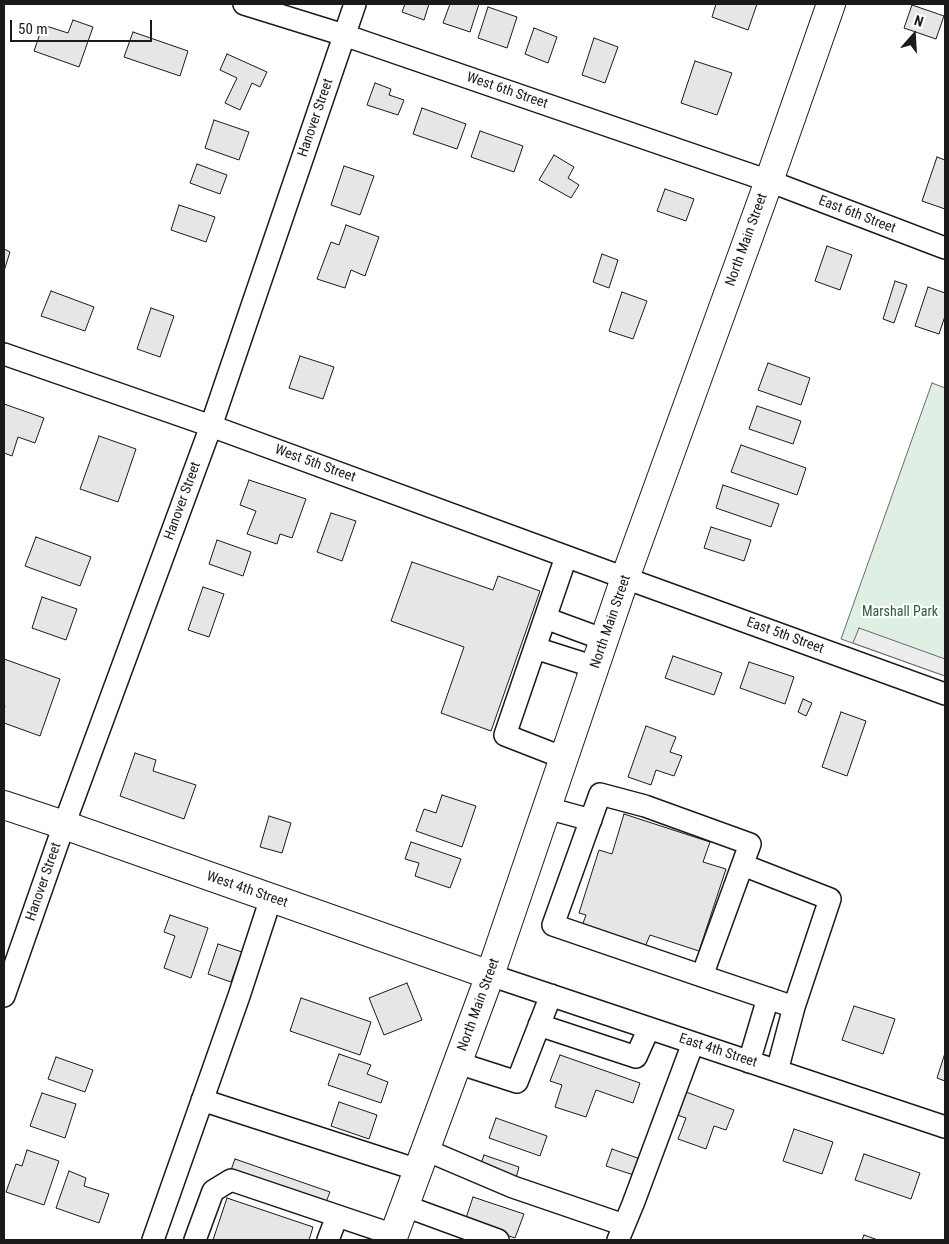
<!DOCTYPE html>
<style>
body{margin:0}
#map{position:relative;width:949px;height:1244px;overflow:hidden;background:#fff;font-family:"Roboto Condensed",sans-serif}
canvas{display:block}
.frame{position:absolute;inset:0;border:5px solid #1a1a1a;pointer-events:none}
.north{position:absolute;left:889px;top:10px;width:50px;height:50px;-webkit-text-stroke:4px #fff;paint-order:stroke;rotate:19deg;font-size:14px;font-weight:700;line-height:20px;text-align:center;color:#1a1a1a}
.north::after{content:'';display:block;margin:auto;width:18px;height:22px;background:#1a1a1a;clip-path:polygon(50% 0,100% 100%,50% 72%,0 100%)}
.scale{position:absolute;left:10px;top:20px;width:142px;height:22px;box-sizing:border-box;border:2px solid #1a1a1a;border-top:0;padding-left:6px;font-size:15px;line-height:18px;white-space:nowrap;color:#1a1a1a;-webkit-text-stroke:4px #fff;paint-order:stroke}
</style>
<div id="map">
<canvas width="949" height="1244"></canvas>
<div class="frame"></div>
<div class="north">N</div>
<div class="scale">50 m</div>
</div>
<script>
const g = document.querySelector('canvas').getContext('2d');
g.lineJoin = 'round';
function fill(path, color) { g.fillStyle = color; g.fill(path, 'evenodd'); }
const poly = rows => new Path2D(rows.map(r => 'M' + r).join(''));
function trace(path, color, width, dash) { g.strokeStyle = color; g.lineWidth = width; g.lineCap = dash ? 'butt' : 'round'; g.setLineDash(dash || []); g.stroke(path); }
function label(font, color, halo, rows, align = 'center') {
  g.font = font + ' "Roboto Condensed",sans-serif'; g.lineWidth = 4; g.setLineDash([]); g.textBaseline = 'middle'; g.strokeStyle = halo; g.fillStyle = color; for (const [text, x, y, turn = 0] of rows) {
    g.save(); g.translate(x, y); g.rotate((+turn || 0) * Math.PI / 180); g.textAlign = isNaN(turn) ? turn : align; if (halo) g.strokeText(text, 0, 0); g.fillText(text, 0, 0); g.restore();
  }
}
const green = poly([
 [932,383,945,388,945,676,841,639,932,383]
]);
fill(green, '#e0efe3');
trace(green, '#6a6a6a', 1);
const parking = poly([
 [859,628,945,659,945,676,853,643,859,628]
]);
fill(parking, '#ededed');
trace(parking, '#6a6a6a', 1);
const building = poly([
 [405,4,429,4,424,20,402,12,405,4],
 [450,4,479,4,470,32,443,23,450,4],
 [716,4,757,4,748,30,712,17,716,4],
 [912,5,944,16,936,39,904,28,912,5],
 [488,7,517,17,507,48,478,38,488,7],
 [73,20,93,27,79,67,34,51,43,25,68,33,73,20],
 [534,28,557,37,548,63,525,54,534,28],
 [133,32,188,51,180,76,124,57,133,32],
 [594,38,618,47,605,83,582,75,594,38],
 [227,54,267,72,260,87,252,83,240,110,225,103,237,78,220,70,227,54],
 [695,61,732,73,717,115,681,103,695,61],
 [375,83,391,89,389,95,404,100,398,115,367,105,375,83],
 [422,108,466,124,457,149,413,134,422,108],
 [214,120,249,132,239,160,205,148,214,120],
 [480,131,523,146,514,172,471,157,480,131],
 [554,155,574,167,568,178,579,185,571,198,539,180,554,155],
 [937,157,945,160,945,209,922,201,937,157],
 [197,164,227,175,220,194,190,183,197,164],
 [344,166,374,176,360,215,331,205,344,166],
 [665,189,694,199,686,221,657,211,665,189],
 [179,205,215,217,206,242,171,230,179,205],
 [346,225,379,237,365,276,351,270,345,288,317,279,331,242,339,245,346,225],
 [827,246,852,255,840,290,815,281,827,246],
 [4,249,10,252,4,271,4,249],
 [602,254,618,260,609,288,593,282,602,254],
 [895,281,907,285,894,323,883,319,895,281],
 [928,287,945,293,945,316,939,334,915,326,928,287],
 [51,291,94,307,85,331,41,316,51,291],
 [622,292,647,301,633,339,609,331,622,292],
 [151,308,174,316,160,357,137,349,151,308],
 [300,356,334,367,323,399,289,388,300,356],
 [768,363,810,378,801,405,758,390,768,363],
 [4,404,44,418,35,443,18,437,12,456,4,453,4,404],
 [757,406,801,421,793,444,749,429,757,406],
 [99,436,136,449,118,502,80,489,99,436],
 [741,445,806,468,797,495,731,472,741,445],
 [249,480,306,499,292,538,280,534,277,544,247,534,256,511,240,505,249,480],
 [723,485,779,504,771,527,716,508,723,485],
 [331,513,356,521,342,561,317,552,331,513],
 [711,527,751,540,744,561,704,548,711,527],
 [36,537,91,557,80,586,25,566,36,537],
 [217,540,251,552,243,576,209,564,217,540],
 [412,562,493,590,498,576,540,591,491,731,441,713,464,647,391,621,412,562],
 [203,587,224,594,209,637,188,630,203,587],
 [42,597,77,609,66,640,32,628,42,597],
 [673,656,722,673,714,695,665,678,673,656],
 [4,659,60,679,40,736,4,723,4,709,5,706,4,705,4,659],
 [749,662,794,677,785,704,740,688,749,662],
 [803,699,812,703,806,716,798,712,803,699],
 [841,712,866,721,847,776,822,767,841,712],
 [646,726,676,737,670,752,682,756,674,776,656,770,651,785,628,777,646,726],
 [135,753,156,760,153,771,196,785,184,819,120,796,135,753],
 [442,795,476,806,462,847,416,831,424,809,436,813,442,795],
 [624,814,710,842,703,862,726,869,699,951,650,935,645,947,582,926,586,915,579,913,599,850,612,854,624,814],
 [269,816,291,823,282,853,260,847,269,816],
 [411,842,461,859,450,888,415,876,419,863,405,859,411,842],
 [170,915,208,928,191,978,164,968,175,936,164,932,170,915],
 [218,944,242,952,231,982,208,974,218,944],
 [407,983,422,1020,384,1035,369,998,407,983],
 [301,998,371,1022,360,1055,290,1031,301,998],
 [854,1006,895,1019,883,1054,842,1040,854,1006],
 [945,1053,945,1081,937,1078,945,1053],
 [339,1054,371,1065,367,1074,388,1082,381,1103,328,1085,339,1054],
 [560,1055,640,1083,633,1103,596,1090,586,1117,555,1107,562,1085,550,1081,560,1055],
 [56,1057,93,1070,85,1092,48,1079,56,1057],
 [686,1092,734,1110,726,1130,714,1126,706,1149,678,1139,686,1118,677,1115,686,1092],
 [42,1093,76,1104,65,1138,30,1126,42,1093],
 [339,1102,377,1115,369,1139,331,1126,339,1102],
 [496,1118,547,1136,540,1156,489,1138,496,1118],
 [794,1129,833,1142,822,1174,783,1161,794,1129],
 [612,1149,646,1161,640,1177,606,1166,612,1149],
 [27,1150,59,1161,44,1205,6,1192,16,1164,22,1166,27,1150],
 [864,1154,920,1173,911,1199,855,1180,864,1154],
 [484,1155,519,1167,515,1182,479,1170,484,1155],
 [235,1159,330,1192,326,1202,231,1170,235,1159],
 [69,1171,86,1178,84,1186,109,1194,99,1223,56,1208,69,1171],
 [473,1197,524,1214,515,1238,465,1221,473,1197],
 [227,1198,313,1227,309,1240,213,1240,227,1198],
 [864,1235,878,1240,862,1240,864,1235]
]);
fill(building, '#e6e6e6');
trace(building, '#1a1a1a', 1);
const minor = poly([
 [244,4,344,35,769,181,945,248],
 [4,354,211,426,625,578,945,694],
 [545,618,605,640],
 [535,648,595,667],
 [564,758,505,735,566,557],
 [547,808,591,820],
 [490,975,945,1127],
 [702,976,750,844,645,806,600,794,553,925,702,976,794,1007,830,899,743,865],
 [4,996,64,825,211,426,355,4],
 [539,1025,636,1057,649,1028],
 [749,1062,768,998],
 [458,1063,517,1082,551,995],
 [777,1071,794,1007],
 [202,1100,418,1170],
 [426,1150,513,1187,624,1225],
 [405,1206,498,1240],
 [153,1240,239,996,271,898],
 [195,1240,213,1191,231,1180,394,1235],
 [328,1240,337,1216],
 [618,1240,633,1204,693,1043]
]);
const major = poly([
 [4,805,64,825,490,975],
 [392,1240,490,975,625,578,769,181,831,4]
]);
trace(minor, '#1a1a1a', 24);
trace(major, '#1a1a1a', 30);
trace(minor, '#fff', 21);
trace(major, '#fff', 28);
label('14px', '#1a1a1a', '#fff', [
 ["West 6th Street",507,91,19],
 ["Hanover Street",316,118,-71],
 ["East 6th Street",857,215,21],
 ["North Main Street",747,240,-70],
 ["West 5th Street",315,464,20],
 ["Hanover Street",183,501,-70],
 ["North Main Street",611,622,-71],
 ["East 5th Street",785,636,20],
 ["Hanover Street",44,882,-71],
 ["West 4th Street",247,890,19],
 ["North Main Street",479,1005,-70],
 ["East 4th Street",718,1051,18]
]);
label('14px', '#2b5a34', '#fff', [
 ["Marshall Park",900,612]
]);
</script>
